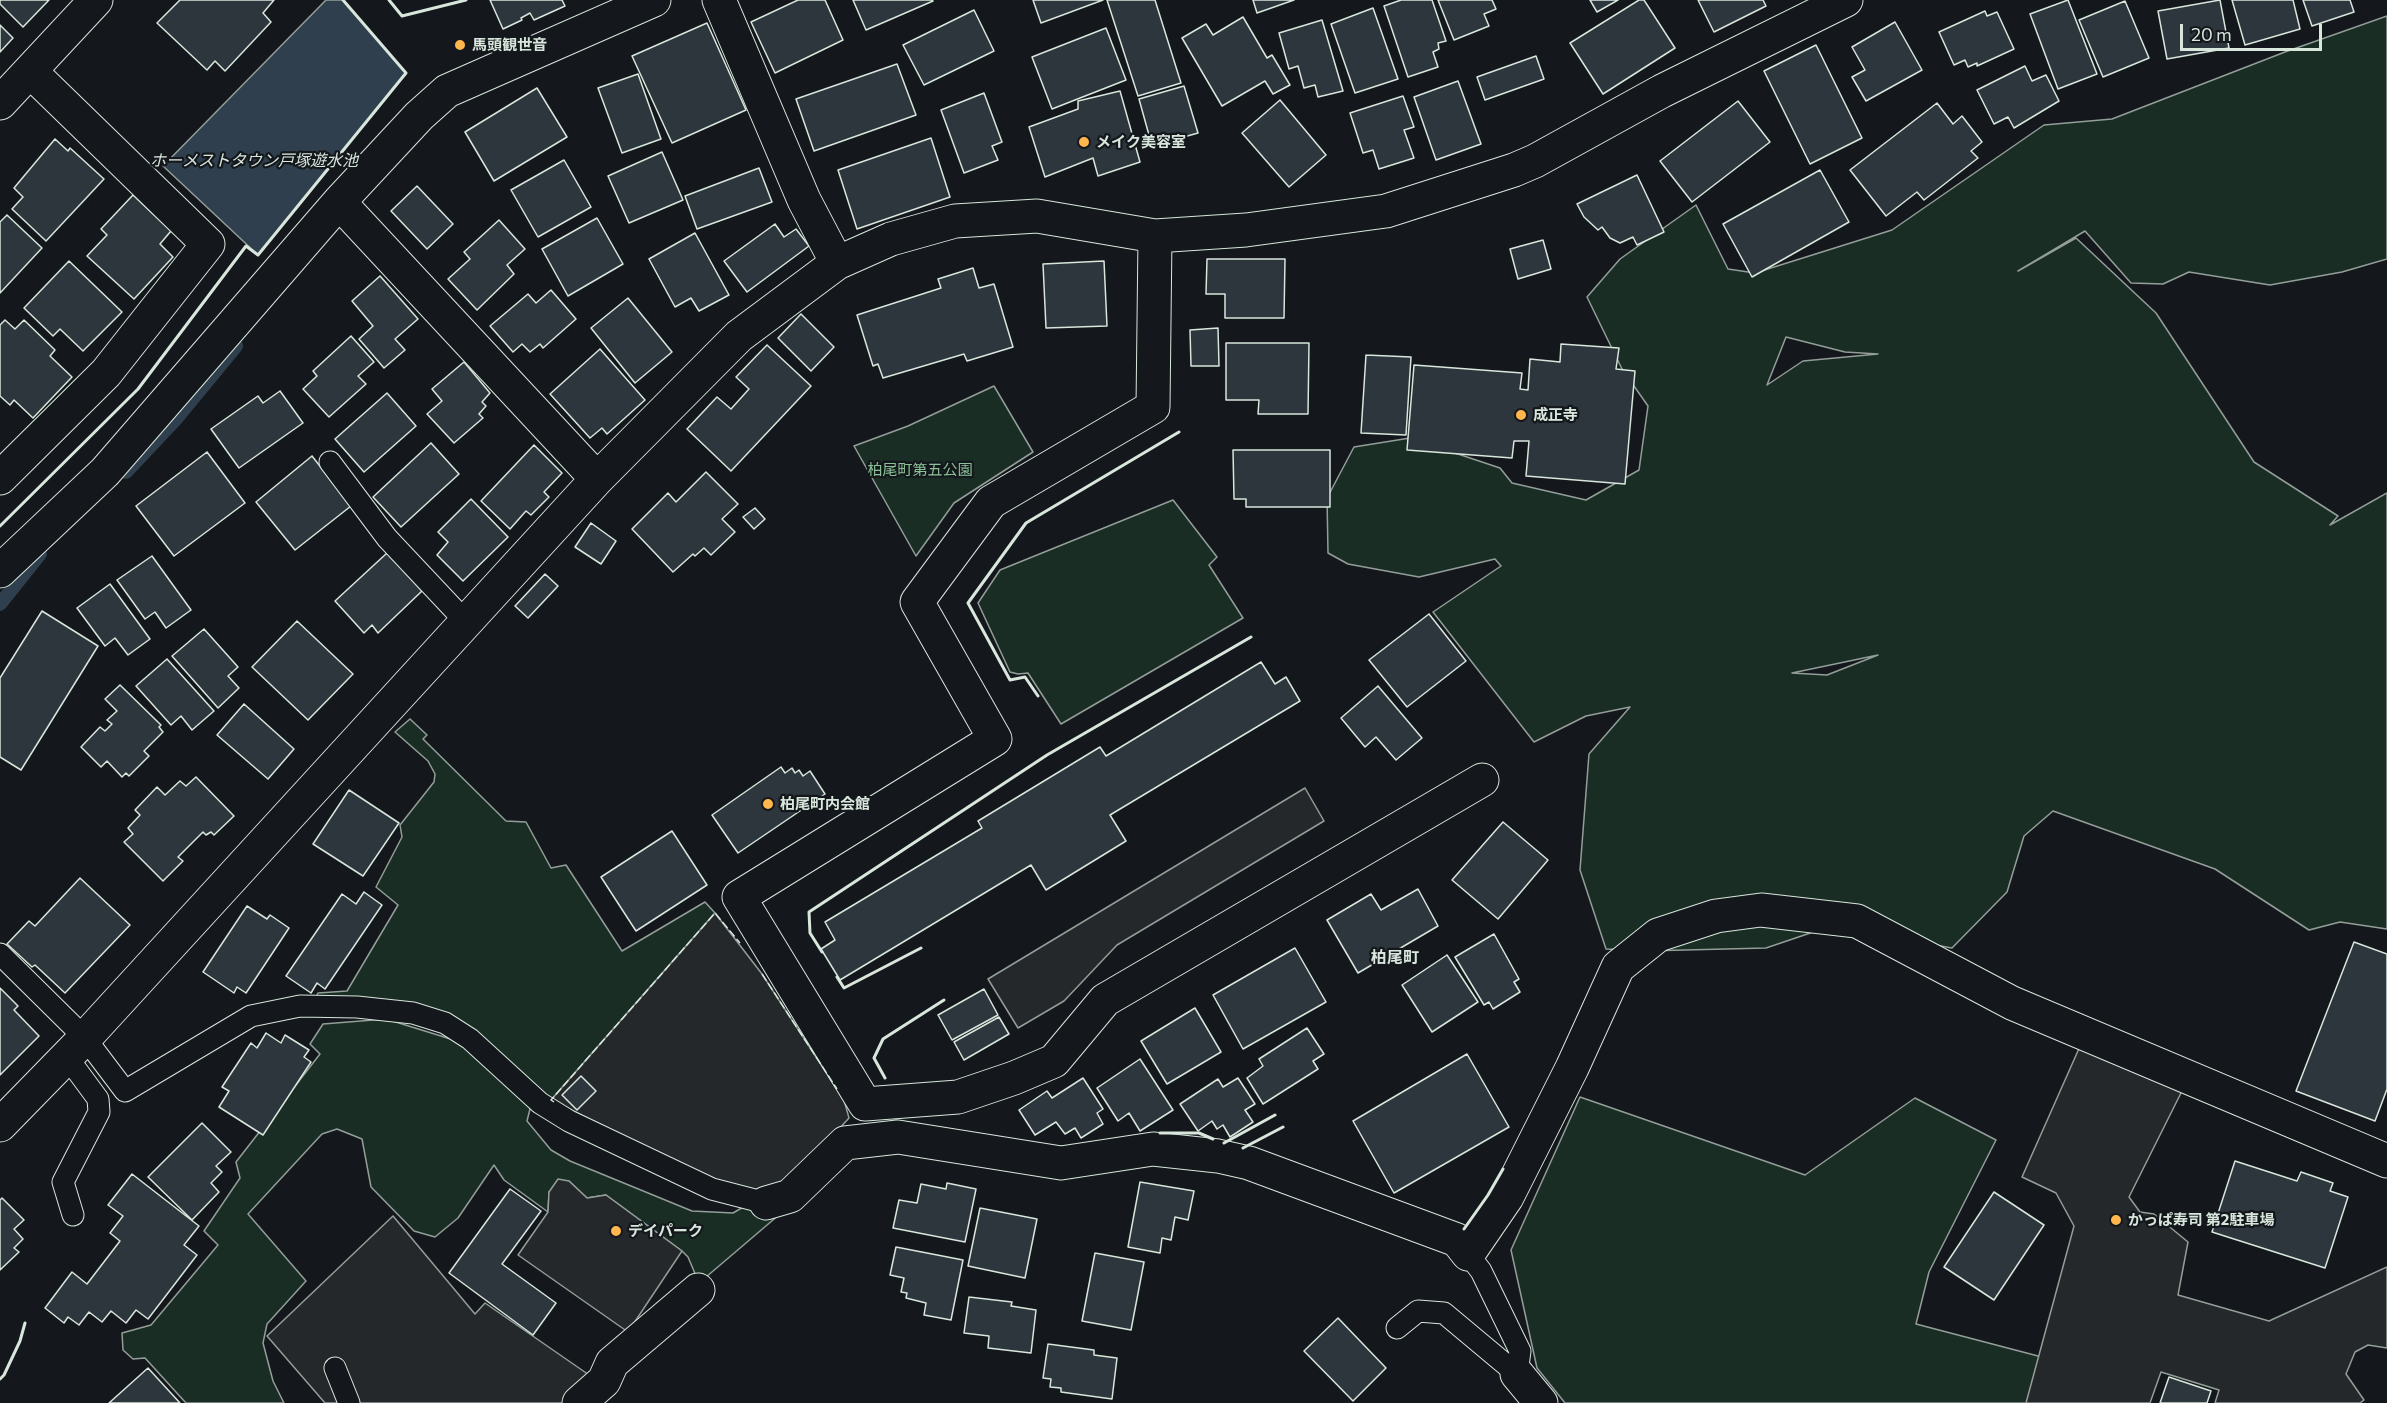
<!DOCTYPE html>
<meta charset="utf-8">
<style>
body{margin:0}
#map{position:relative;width:2387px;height:1403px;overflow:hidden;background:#14181c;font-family:Commissioner,sans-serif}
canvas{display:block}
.scale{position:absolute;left:2180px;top:24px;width:142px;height:27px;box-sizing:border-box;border:3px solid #d8e6dc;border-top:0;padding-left:8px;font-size:18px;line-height:21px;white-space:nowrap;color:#d8e6dc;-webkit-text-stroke:4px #14181c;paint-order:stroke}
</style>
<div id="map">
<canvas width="2387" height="1403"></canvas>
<div class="scale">20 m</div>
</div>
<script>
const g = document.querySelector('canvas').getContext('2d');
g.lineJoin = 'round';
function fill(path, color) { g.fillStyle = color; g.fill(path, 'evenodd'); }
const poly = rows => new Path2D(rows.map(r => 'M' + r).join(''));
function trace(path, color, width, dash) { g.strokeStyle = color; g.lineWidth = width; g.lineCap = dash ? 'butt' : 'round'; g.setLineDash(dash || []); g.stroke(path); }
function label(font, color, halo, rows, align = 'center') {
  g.font = font + ' Commissioner,"Noto Sans JP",sans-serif'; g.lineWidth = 4.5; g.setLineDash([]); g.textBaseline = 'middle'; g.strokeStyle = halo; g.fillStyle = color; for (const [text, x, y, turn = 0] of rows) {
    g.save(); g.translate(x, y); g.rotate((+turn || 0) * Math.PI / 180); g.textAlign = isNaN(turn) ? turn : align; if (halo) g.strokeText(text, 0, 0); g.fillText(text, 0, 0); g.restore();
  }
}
const green = poly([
 [2387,16,2387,259,2342,272,2270,285,2189,272,2163,284,2131,283,2085,231,2018,271,2076,238,2156,313,2254,462,2338,516,2330,525,2387,493,2387,929,2340,922,2309,930,2215,869,2053,811,2024,836,2007,892,1952,948,1831,926,1766,948,1644,951,1606,949,1580,870,1589,754,1630,707,1586,716,1534,742,1433,612,1501,566,1495,559,1419,577,1348,564,1328,553,1327,498,1354,447,1410,438,1500,468,1512,483,1586,500,1639,470,1648,406,1622,369,1587,297,1620,259,1696,205,1728,269,1755,273,1892,230,2044,125,2112,119,2285,52,2387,16],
 [1786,337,1845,352,1878,354,1803,361,1767,385,1786,337],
 [1878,655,1827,675,1792,673,1878,655],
 [994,386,1033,452,954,503,916,556,854,446,908,426,994,386],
 [1173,500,1217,557,1209,565,1243,618,1061,724,1028,673,1018,674,1010,672,978,603,1000,570,1173,500],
 [410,719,427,735,423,739,506,821,526,822,551,868,566,865,622,951,705,902,715,913,551,1100,464,1027,316,997,318,993,347,991,398,905,376,887,402,837,400,825,434,782,435,774,428,761,395,732,410,719],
 [386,1019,457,1041,531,1105,527,1121,551,1150,570,1161,692,1211,733,1213,745,1206,780,1214,699,1283,688,1257,682,1251,606,1195,587,1198,569,1181,549,1192,548,1212,504,1180,494,1165,458,1218,435,1237,414,1231,371,1187,362,1139,337,1129,322,1134,248,1214,306,1281,267,1324,263,1343,273,1381,284,1403,186,1403,145,1358,133,1359,123,1350,122,1333,151,1325,218,1245,204,1231,240,1178,236,1162,320,1054,310,1044,323,1024,386,1019],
 [1580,1097,1805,1175,1915,1098,1996,1140,1929,1272,1916,1324,2080,1367,2102,1403,1565,1403,1537,1368,1511,1250,1580,1097]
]);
fill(green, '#1a2d24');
trace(green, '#939e99', 1.5);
const parking = poly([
 [1305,788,1324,821,1117,945,1064,1001,1018,1028,988,979,1305,788],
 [715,913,762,974,844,1100,849,1118,792,1180,760,1194,717,1182,551,1100,715,913],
 [2081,1044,2183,1089,2129,1197,2140,1212,2154,1214,2188,1242,2178,1295,2269,1321,2387,1267,2387,1348,2368,1345,2355,1352,2346,1374,2364,1400,2360,1403,2215,1403,2219,1390,2161,1372,2150,1403,2026,1403,2074,1226,2056,1193,2022,1177,2081,1044],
 [558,1179,569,1181,587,1198,606,1195,682,1251,628,1332,518,1255,548,1212,549,1192,558,1179],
 [393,1216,475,1314,485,1303,592,1377,565,1403,325,1403,267,1336,393,1216]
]);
fill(parking, '#24282b');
trace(parking, '#939e99', 1.5);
const water = poly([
 [326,0,343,0,406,73,258,255,163,166,326,0]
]);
fill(water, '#2f3f4d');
trace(water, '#939e99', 1.5);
trace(poly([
 [126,472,175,420,236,346],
 [0,604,40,554]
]), '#2f3f4d', 14);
const building = poly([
 [0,0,49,0,23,27,0,4,0,0],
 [180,0,274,0,263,13,271,22,225,71,215,61,207,70,157,23,180,0],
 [490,0,562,0,565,6,534,20,530,13,521,18,522,20,503,29,490,0],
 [798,0,825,0,843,40,775,73,751,22,798,0],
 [853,0,932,0,933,1,866,30,853,0],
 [1033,0,1103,0,1041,23,1033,0],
 [1107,0,1155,0,1181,83,1138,96,1107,0],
 [1253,0,1294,0,1257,13,1253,0],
 [1401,0,1432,0,1446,41,1438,43,1439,49,1433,52,1438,67,1408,77,1384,6,1401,0],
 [1438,0,1492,0,1496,9,1484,14,1489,26,1454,40,1438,0],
 [1590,0,1618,0,1597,12,1590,0],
 [1639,0,1644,0,1675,48,1603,94,1570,43,1639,0],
 [1698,0,1763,0,1766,6,1714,32,1698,0],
 [2068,0,2097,74,2058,89,2030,14,2068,0],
 [2220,0,2229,48,2167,59,2158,11,2220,0],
 [2232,0,2293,0,2300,29,2245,45,2232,0],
 [2303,0,2350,0,2354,12,2312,26,2303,0],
 [2125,1,2149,58,2103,77,2079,20,2125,1],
 [1373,8,1398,79,1355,93,1331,24,1373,8],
 [974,10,994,51,924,85,903,45,974,10],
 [1985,11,1987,16,1997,12,2014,49,1977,66,1977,63,1968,67,1965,60,1954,65,1939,32,1985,11],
 [1243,17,1267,58,1272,55,1290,85,1273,94,1265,81,1222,106,1182,38,1206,24,1213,35,1243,17],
 [1322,20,1343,91,1318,97,1315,85,1304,88,1298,66,1289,69,1279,33,1322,20],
 [1895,22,1922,70,1866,101,1852,77,1865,70,1852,47,1895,22],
 [707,23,746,110,672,143,632,56,707,23],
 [0,25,13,38,0,52,0,25],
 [1106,28,1126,80,1052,109,1032,57,1106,28],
 [1816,45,1862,138,1810,164,1764,71,1816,45],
 [1536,56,1544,79,1485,100,1477,77,1536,56],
 [897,64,916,115,814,151,796,99,897,64],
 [2025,66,2032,81,2046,75,2059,101,2014,128,2008,117,1994,124,1977,90,2025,66],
 [638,74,661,139,622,153,598,88,638,74],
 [1458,81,1481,144,1436,160,1414,97,1458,81],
 [1184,86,1198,133,1152,146,1139,99,1184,86],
 [537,88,567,137,494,181,465,132,537,88],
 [1120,91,1140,162,1098,176,1093,158,1045,177,1029,127,1078,109,1078,101,1120,91],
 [984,93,1002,142,992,146,998,160,964,173,941,110,984,93],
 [1403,96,1414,127,1404,130,1414,158,1379,169,1373,150,1363,153,1350,113,1403,96],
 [1280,100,1326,155,1289,187,1242,133,1280,100],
 [1738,101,1770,142,1692,202,1660,161,1738,101],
 [1937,103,1953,124,1962,116,1982,142,1971,151,1978,158,1924,200,1917,192,1886,216,1850,170,1937,103],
 [931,138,950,197,857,229,838,170,931,138],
 [55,139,68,151,70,148,104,179,46,241,12,209,23,197,14,188,55,139],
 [662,152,683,200,629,223,608,176,662,152],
 [564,160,591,207,538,237,511,190,564,160],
 [759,168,772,202,697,229,685,196,759,168],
 [1820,170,1849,222,1752,277,1723,224,1820,170],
 [1637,175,1664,232,1637,245,1633,237,1620,243,1610,238,1602,227,1598,230,1584,217,1577,204,1637,175],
 [417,186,453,224,427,249,391,211,417,186],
 [133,195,171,231,160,244,173,257,134,299,87,256,107,235,101,229,133,195],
 [7,215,42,248,0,293,0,222,7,215],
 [597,218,623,264,568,296,542,249,597,218],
 [499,220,525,249,507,265,514,274,477,310,448,279,470,259,464,252,499,220],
 [775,224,784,237,796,229,809,246,747,292,724,261,775,224],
 [695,233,729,295,699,311,691,298,675,307,649,259,695,233],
 [1543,240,1551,269,1518,279,1510,249,1543,240],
 [1207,259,1285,259,1284,318,1225,318,1225,294,1206,294,1207,259],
 [69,261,122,312,83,351,60,329,53,336,24,308,69,261],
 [1104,261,1107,326,1046,328,1043,264,1104,261],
 [973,268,979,288,994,284,1013,347,967,361,964,354,883,378,878,364,873,366,857,315,941,288,938,279,973,268],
 [380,276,418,319,395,339,405,350,384,368,359,339,373,326,352,301,380,276],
 [551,290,576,319,543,348,540,344,530,352,522,344,513,352,490,326,528,294,536,303,551,290],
 [628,298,672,352,635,383,591,328,628,298],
 [801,314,834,347,811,371,778,338,801,314],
 [5,320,15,329,24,320,55,350,50,356,72,377,33,418,14,400,10,405,0,396,0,325,5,320],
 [1218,328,1219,366,1191,366,1190,330,1218,328],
 [351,336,374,362,358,376,366,384,329,417,303,389,317,376,313,371,351,336],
 [1226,343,1309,343,1308,414,1258,414,1259,400,1226,400,1226,343],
 [1561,344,1619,348,1616,369,1635,371,1625,484,1526,476,1529,441,1514,441,1512,458,1407,450,1414,365,1522,373,1520,389,1528,390,1530,359,1560,362,1561,344],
 [767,345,811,386,731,471,687,429,717,397,731,409,749,389,736,377,767,345],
 [600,349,645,400,607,434,602,428,590,438,550,394,600,349],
 [1366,355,1411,357,1406,435,1361,433,1366,355],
 [464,362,490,393,482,402,486,406,479,414,483,418,454,443,427,414,442,401,432,389,464,362],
 [280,391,303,423,239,468,211,429,258,396,263,403,280,391],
 [387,393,416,426,364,472,335,439,387,393],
 [431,443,459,474,401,527,373,497,431,443],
 [534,445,562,473,544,492,549,497,531,515,526,511,510,529,481,501,534,445],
 [1233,450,1330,450,1330,507,1246,507,1246,499,1234,499,1233,450],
 [207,452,245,503,174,556,136,506,207,452],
 [312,456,351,506,295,550,256,502,312,456],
 [706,472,738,504,722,519,735,532,711,555,704,548,695,556,693,554,673,572,632,529,668,493,676,502,706,472],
 [471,499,508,537,463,581,437,555,448,542,438,532,471,499],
 [755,508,765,519,754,529,743,517,755,508],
 [591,523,616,541,601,564,575,547,591,523],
 [387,553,422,591,378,633,372,625,364,633,335,601,387,553],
 [152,556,191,610,166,628,155,612,145,619,117,580,152,556],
 [545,574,558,586,528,618,515,606,545,574],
 [110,584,150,639,128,655,115,638,105,646,77,608,110,584],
 [42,611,98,646,21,770,0,757,0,678,42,611],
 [1429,614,1466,661,1407,707,1369,660,1429,614],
 [297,621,353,674,308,720,252,667,297,621],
 [204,629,238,667,228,676,239,688,218,708,172,656,204,629],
 [167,659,214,711,192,730,181,716,171,725,136,686,167,659],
 [1261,662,1275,684,1286,677,1300,701,1110,815,1126,841,1046,890,1031,865,840,980,821,949,835,940,825,922,982,828,978,821,1100,747,1106,756,1261,662],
 [120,685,161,725,159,727,163,732,144,751,149,756,129,776,126,773,122,777,107,761,101,767,81,747,100,727,105,731,112,724,107,720,117,711,105,699,120,685],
 [1378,686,1422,738,1396,760,1376,737,1365,747,1341,718,1378,686],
 [244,704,294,749,268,779,217,735,244,704],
 [781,767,785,773,792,768,795,773,799,770,803,776,810,771,825,794,738,853,712,815,781,767],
 [196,777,234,816,214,835,211,832,206,835,203,832,178,857,183,861,163,881,124,842,133,834,128,828,140,815,135,810,157,787,165,795,180,781,186,786,196,777],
 [349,790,399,823,363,876,313,844,349,790],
 [1503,822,1548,860,1498,919,1452,880,1503,822],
 [672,831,707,885,636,931,601,877,672,831],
 [80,878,130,925,65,993,35,965,32,967,7,944,29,921,35,926,80,878],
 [1418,889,1438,926,1358,973,1327,920,1371,894,1381,910,1418,889],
 [364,892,382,905,325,989,317,983,311,993,286,976,342,894,356,904,364,892],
 [247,906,267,919,270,915,289,928,246,993,237,987,234,993,203,972,247,906],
 [1494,934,1519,979,1514,982,1520,992,1493,1009,1489,1002,1484,1005,1455,957,1494,934],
 [2354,942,2387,954,2387,1089,2375,1121,2296,1091,2354,942],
 [1295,948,1326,1002,1243,1049,1213,995,1295,948],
 [1447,955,1478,1002,1432,1032,1402,985,1447,955],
 [0,988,18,1006,14,1010,39,1036,0,1075,0,988],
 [984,989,998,1015,952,1040,938,1015,984,989],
 [1195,1008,1221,1052,1167,1084,1141,1041,1195,1008],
 [999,1017,1009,1034,964,1060,954,1042,999,1017],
 [1307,1028,1324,1054,1313,1061,1318,1069,1263,1104,1247,1078,1263,1066,1259,1059,1307,1028],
 [266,1033,281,1043,285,1035,309,1050,304,1057,311,1062,263,1135,219,1107,229,1091,222,1087,251,1043,257,1048,266,1033],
 [1467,1054,1509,1127,1394,1193,1353,1121,1467,1054],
 [1140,1059,1173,1110,1140,1131,1129,1113,1118,1121,1097,1088,1140,1059],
 [581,1076,596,1091,577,1110,562,1095,581,1076],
 [1083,1078,1103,1109,1097,1113,1103,1124,1081,1138,1075,1128,1065,1134,1056,1122,1035,1135,1019,1110,1047,1091,1052,1098,1083,1078],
 [1238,1078,1255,1104,1245,1110,1253,1122,1230,1137,1223,1125,1217,1129,1212,1121,1198,1131,1180,1104,1218,1079,1223,1087,1238,1078],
 [202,1123,231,1152,216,1166,222,1172,211,1183,219,1192,192,1220,148,1177,202,1123],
 [2235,1161,2297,1181,2301,1172,2333,1183,2330,1191,2348,1197,2325,1268,2212,1232,2235,1161],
 [132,1174,199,1226,184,1245,197,1255,148,1319,136,1310,126,1323,111,1311,102,1322,89,1312,79,1325,68,1317,64,1323,45,1308,72,1272,87,1284,120,1241,110,1233,123,1216,108,1205,132,1174],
 [1140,1182,1194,1191,1188,1220,1175,1217,1171,1240,1162,1238,1160,1253,1128,1247,1140,1182],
 [947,1183,976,1189,965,1242,893,1228,899,1200,917,1203,921,1184,946,1189,947,1183],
 [510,1189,541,1211,502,1264,556,1303,533,1335,449,1273,510,1189],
 [1994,1192,2044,1225,1994,1300,1944,1267,1994,1192],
 [2,1198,24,1220,14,1229,23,1239,14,1248,19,1252,0,1270,0,1200,2,1198],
 [980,1208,1037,1219,1025,1278,968,1266,980,1208],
 [896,1247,963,1260,951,1320,924,1315,926,1303,906,1298,907,1293,901,1292,904,1278,890,1275,896,1247],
 [1095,1253,1144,1262,1131,1330,1082,1321,1095,1253],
 [969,1297,1012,1302,1011,1306,1036,1310,1031,1353,988,1348,989,1336,964,1333,969,1297],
 [1338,1318,1386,1368,1353,1401,1304,1351,1338,1318],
 [1048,1344,1094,1350,1094,1355,1117,1358,1112,1399,1061,1392,1061,1388,1050,1387,1051,1379,1043,1378,1048,1344],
 [148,1368,180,1403,109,1403,148,1368],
 [2169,1377,2211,1391,2207,1403,2160,1403,2169,1377]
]);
fill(building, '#2c363c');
trace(building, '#d8e6dc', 1.5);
const lane = poly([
 [330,462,387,538,466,622],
 [0,954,85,1038,125,1091,251,1016,300,1006,357,1007,413,1013,445,1023,470,1039,540,1103,569,1121,712,1189,766,1203],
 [67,1057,98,1099,99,1112,63,1182,73,1215],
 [1468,1254,1481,1271,1520,1351,1517,1374],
 [1397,1328,1418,1311,1444,1313,1517,1374],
 [335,1368,349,1403]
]);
const street = poly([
 [719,0,804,200,837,263],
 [0,103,96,0],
 [339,202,597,479],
 [1155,236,1153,407,991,502,917,602,995,739,739,897,865,1104,958,1097,1014,1078,1054,1061,1105,1000,1482,780],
 [0,478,106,373,208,244,30,71],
 [0,571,105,472,339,202,419,116,447,91,654,0],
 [0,1125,85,1038,597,479,739,336,837,263,891,239,955,221,1037,216,1155,236,1246,230,1386,211,1514,170,1535,161,1662,91,1846,0],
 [766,1203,790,1196,845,1143,898,1137,1061,1163,1153,1149,1218,1156,1249,1163,1457,1240,1468,1254,1507,1197,1572,1068,1618,967,1658,935,1716,916,1761,910,1857,921,2012,1003,2387,1161],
 [1517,1374,1541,1403],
 [579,1403,604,1381,612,1363,698,1290]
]);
trace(lane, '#d8e6dc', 23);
trace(street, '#d8e6dc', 35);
trace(lane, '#14181c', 21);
trace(street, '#14181c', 33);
trace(poly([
 [762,974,837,1089],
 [554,1102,551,1100,715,913,740,943]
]), '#d8e6dc', 1.5, [8, 3]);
trace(poly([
 [389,0,402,16,466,0],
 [0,526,138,389,246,246,258,255,406,73,343,0],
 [1038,696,1025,677,1010,680,968,603,1026,523,1179,432],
 [822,952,810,933,809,912,1047,755,1251,637],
 [837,977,844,988,921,948],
 [885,1078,874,1058,883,1039,944,1000],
 [1160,1133,1199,1133,1213,1139],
 [1224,1143,1275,1115],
 [1243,1148,1283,1127],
 [1464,1229,1488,1195,1503,1169],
 [0,1379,4,1375,20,1341,25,1323]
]), '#d8e6dc', 3);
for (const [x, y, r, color] of [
 [460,45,6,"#ffb74d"],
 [1084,142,6,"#ffb74d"],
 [1521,415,6,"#ffb74d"],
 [768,804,6,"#ffb74d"],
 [2116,1220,6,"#ffb74d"],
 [616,1231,6,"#ffb74d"]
]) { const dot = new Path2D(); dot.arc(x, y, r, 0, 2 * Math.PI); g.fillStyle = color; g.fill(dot); trace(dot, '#14181c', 2); }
label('bold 15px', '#d8e6dc', '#14181c', [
 ["馬頭観世音",472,45],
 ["メイク美容室",1096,142],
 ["成正寺",1533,415],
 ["柏尾町内会館",780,804],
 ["かっぱ寿司 第2駐車場",2128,1220],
 ["デイパーク",628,1231]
], 'left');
label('15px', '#8ac095', '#14181c', [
 ["柏尾町第五公園",920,470]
]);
label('italic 16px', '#d8e6dc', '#14181c', [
 ["ホーメストタウン戸塚遊水池",254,161]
]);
label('bold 16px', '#d8e6dc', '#14181c', [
 ["柏尾町",1395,958]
]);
</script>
